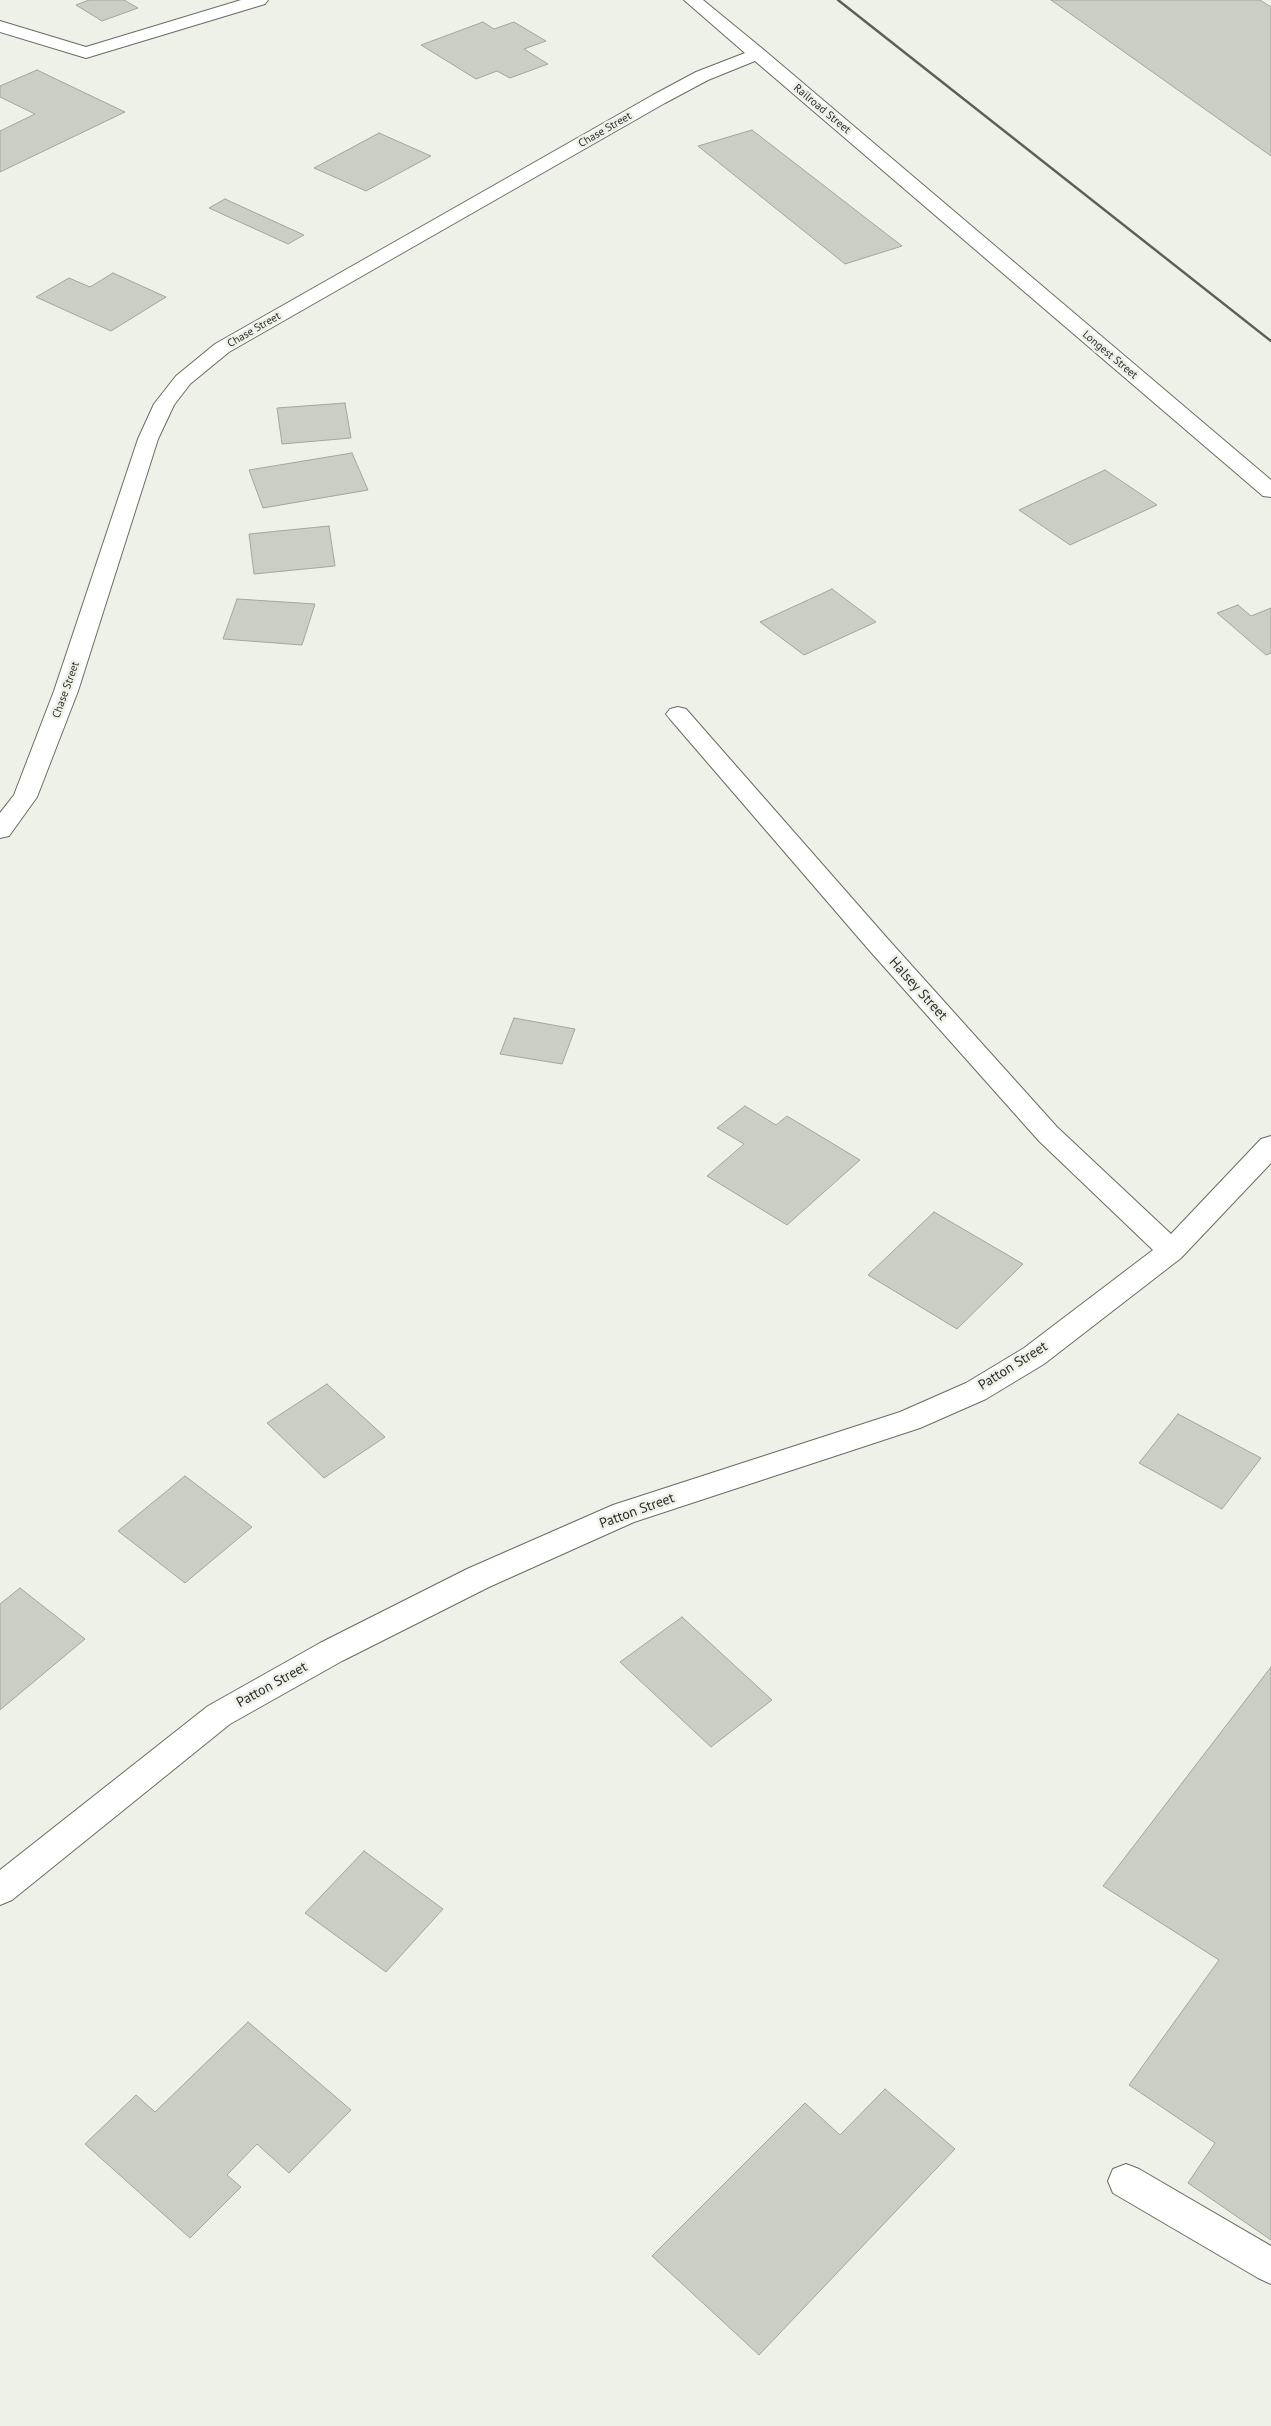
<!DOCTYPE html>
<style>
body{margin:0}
canvas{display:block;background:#eef1e7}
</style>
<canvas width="1271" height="2426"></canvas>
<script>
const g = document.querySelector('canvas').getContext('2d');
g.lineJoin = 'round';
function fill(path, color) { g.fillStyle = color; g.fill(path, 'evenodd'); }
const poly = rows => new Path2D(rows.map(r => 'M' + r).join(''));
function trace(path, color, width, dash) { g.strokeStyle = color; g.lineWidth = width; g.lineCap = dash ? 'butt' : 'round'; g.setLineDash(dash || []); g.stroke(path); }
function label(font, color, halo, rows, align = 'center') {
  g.font = font + ' "PT Sans",sans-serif'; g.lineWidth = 5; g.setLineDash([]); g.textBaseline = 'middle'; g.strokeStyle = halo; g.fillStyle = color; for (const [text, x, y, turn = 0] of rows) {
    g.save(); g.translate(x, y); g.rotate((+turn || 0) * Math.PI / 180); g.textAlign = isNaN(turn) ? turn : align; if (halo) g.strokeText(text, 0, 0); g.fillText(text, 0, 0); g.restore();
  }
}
const building = poly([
 [89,0,124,0,138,8,102,21,76,5,89,0],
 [1051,0,1260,0,1271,7,1271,156,1051,0],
 [483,22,494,29,514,22,546,41,524,49,548,64,510,78,497,71,476,79,421,45,483,22],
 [37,70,125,112,0,172,0,131,35,114,0,97,0,86,37,70],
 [752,130,902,246,845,264,698,146,752,130],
 [379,133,431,156,366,191,314,168,379,133],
 [225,199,304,235,288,244,209,208,225,199],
 [113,273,166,297,111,331,36,297,69,278,90,287,113,273],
 [345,403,351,438,282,444,277,408,345,403],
 [352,453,368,490,263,508,249,470,352,453],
 [1105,470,1157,505,1070,545,1019,510,1105,470],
 [329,526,335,566,254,574,249,534,329,526],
 [832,589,876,622,804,655,760,622,832,589],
 [237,599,315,604,302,645,223,639,237,599],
 [1238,605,1251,616,1271,608,1271,653,1266,655,1217,613,1238,605],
 [514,1018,575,1029,562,1064,500,1054,514,1018],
 [745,1106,776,1125,787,1116,860,1160,787,1225,707,1176,744,1144,717,1128,745,1106],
 [934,1212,1023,1264,957,1329,868,1275,934,1212],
 [327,1384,385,1437,324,1478,267,1423,327,1384],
 [1178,1414,1261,1458,1222,1509,1139,1463,1178,1414],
 [185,1476,252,1527,185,1583,118,1531,185,1476],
 [20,1588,85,1639,0,1710,0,1604,20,1588],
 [682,1617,772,1700,711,1747,620,1662,682,1617],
 [1271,1667,1271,2240,1188,2183,1215,2143,1129,2085,1219,1960,1103,1886,1271,1667],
 [364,1851,443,1909,386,1972,305,1913,364,1851],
 [248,2022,351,2110,289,2173,257,2144,227,2175,241,2187,190,2238,85,2144,136,2095,155,2112,248,2022],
 [885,2089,955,2149,759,2355,652,2256,805,2103,840,2135,885,2089]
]);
fill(building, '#cacec4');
trace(building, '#a3a69c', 1);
const lane = poly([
 [241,0,268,0,265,4,86,58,0,32,0,21,86,47,241,0],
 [1126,2164,1139,2169,1271,2246,1271,2284,1258,2278,1113,2193,1108,2181,1113,2169,1126,2164]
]);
const street = poly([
 [684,0,703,0,764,50,1271,480,1271,497,1263,496,755,61,708,80,665,103,229,352,190,384,174,405,158,439,78,691,37,797,9,836,0,838,0,813,14,795,54,691,138,439,154,404,176,376,215,344,653,95,696,72,745,53,684,0],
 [678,707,686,709,887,938,1057,1127,1171,1234,1261,1139,1271,1136,1271,1163,1181,1258,1044,1364,986,1399,920,1428,634,1522,489,1587,342,1661,230,1724,12,1900,0,1905,0,1870,208,1706,320,1643,467,1569,613,1505,900,1412,966,1383,1024,1348,1153,1250,1039,1141,869,950,670,719,666,714,670,709,678,707]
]);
trace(lane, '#696c63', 2);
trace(street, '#696c63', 2);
fill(lane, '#fff');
fill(street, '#fff');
trace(poly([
 [838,0,1271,341]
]), '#5d5f59', 2.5);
label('11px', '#2d2e2a', '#eef1e7', [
 ["Railroad Street",822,109,40],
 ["Chase Street",605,130,-30],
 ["Chase Street",254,330,-30],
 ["Longest Street",1110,355,40],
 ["Chase Street",66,690,-70]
]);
label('14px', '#2d2e2a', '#eef1e7', [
 ["Halsey Street",918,989,48],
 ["Patton Street",1013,1366,-32],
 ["Patton Street",637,1511,-20],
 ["Patton Street",272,1685,-29]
]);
</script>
